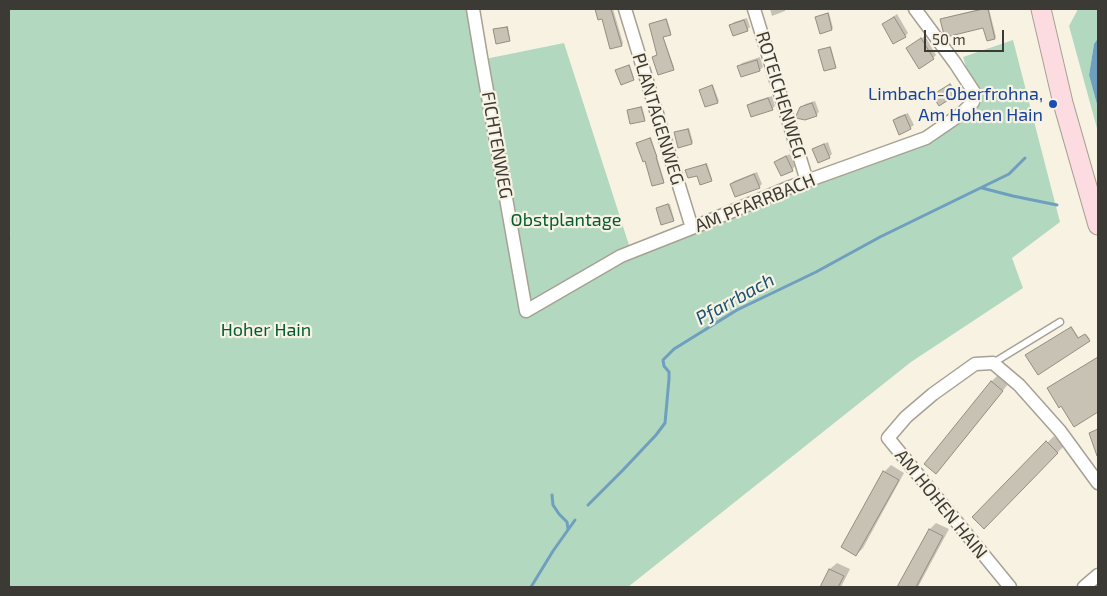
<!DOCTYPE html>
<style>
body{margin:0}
#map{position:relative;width:1107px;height:596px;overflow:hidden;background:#f8f2e3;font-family:"Exo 2",sans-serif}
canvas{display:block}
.frame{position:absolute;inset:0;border:10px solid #3c3a34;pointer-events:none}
.scale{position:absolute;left:924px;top:30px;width:80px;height:22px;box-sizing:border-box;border:2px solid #3c3a34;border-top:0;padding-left:6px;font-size:15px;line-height:18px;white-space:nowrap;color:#3c3a34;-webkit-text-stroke:4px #f8f2e3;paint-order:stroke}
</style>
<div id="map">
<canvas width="1107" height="596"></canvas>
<div class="frame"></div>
<div class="scale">50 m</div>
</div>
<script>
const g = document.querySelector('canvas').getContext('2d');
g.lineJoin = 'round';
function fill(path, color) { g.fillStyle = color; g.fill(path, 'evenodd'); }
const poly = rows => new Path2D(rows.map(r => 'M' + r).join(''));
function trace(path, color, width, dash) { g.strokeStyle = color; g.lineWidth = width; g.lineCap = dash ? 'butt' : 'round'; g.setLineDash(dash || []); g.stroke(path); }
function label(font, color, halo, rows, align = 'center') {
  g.font = font + ' "Exo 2",sans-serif'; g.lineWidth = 4.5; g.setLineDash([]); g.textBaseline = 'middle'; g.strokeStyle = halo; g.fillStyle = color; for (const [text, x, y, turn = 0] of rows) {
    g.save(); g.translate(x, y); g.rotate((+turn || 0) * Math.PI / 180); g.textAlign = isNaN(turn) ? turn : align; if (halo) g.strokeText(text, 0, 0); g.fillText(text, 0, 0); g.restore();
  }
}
fill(poly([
 [9,9,473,9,481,57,488,143,526,311,621,256,926,138,961,114,974,92,963,57,1013,40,1060,222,1012,258,1023,288,911,362,628,587,9,587,9,232,11,235,9,230],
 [1078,9,1098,9,1098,38,1094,44,1089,75,1098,108,1098,132,1069,26],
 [564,43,630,248,541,294,528,305,485,59]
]), '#b3d8c0');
fill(poly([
 [1098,38,1098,108,1089,75,1094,44]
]), '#6f9fbe');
fill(poly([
 [596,9,613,9,623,43,622,45,610,48,603,18,599,19],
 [770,9,785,9,785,11,772,16],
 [980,9,989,9,996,37,995,38,988,40,984,26,943,18],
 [829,13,833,28,820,32,817,16],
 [897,14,908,33,905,36,883,24],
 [747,18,750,27,747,30,731,25,734,22],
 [667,19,671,32,663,36,674,67,673,69,653,57,658,54,651,23],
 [508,26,510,39,509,40,496,29],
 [925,36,936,55,933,58,908,48],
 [831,47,836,66,835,67,821,49],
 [760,57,763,67,760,70,739,66,742,63],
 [630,65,634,78,633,79,617,70],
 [951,84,957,93,940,104,935,94],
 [713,85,719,101,717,102,701,90],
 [772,96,775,106,772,109,749,105,752,102],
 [815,101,819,112,816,115,801,108,805,104],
 [642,106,645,118,644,119,628,110],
 [908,113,914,125,910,128,894,121,897,117],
 [689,128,693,142,692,143,676,132],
 [651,137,664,180,663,182,637,143],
 [828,142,832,154,829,157,813,150,817,147],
 [790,154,795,166,792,170,781,175,776,162,779,159],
 [707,163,712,179,711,180,687,170],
 [757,172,762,184,759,187,731,184,734,181],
 [670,204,674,219,673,220,659,207],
 [1072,327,1079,338,1086,334,1090,339,1028,354],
 [1098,357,1098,410,1075,425,1049,387],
 [998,375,1009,383,943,465,926,464,992,381],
 [1054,436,1064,446,984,527,974,517],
 [891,465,904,473,863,548,856,555,884,472],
 [936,523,949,529,918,587,898,587,930,529],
 [837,563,850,569,841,587,822,587,830,569]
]), '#0003');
trace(poly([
 [982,188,1013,196,1057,205],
 [552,495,553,505,559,514,567,522,568,529],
 [588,505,623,470,656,435,665,423,669,379,669,372,664,366,663,360,674,349,737,310,816,272,880,237,1009,174,1025,158],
 [531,587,553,551,575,520]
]), '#6f9fbe', 3);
const building = poly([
 [595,9,611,9,622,46,610,49,602,19,598,20,595,9],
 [983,9,988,9,995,39,987,41,983,28,946,37,944,35,940,19,983,9],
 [828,13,832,30,820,34,815,17,828,13],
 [894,17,906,37,893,44,882,24,894,17],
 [666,19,671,35,663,37,674,70,658,75,652,57,657,55,649,24,666,19],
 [744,20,748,31,733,36,729,25,744,20],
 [507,27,510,41,496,44,493,29,507,27],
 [921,38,934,59,919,69,906,48,921,38],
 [830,47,836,68,824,71,818,50,830,47],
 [757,60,760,71,741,77,737,66,757,60],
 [629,65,634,80,621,85,615,70,629,65],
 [950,84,956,95,939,106,932,95,950,84],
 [712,85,718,103,705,107,699,90,712,85],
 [768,98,773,110,751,117,747,105,768,98],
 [812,103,817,116,805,120,796,118,796,116,800,107,812,103],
 [641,107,645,121,630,124,627,110,641,107],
 [905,115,911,129,899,135,893,120,905,115],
 [688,129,692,144,678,148,674,132,688,129],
 [650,138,657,157,656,157,664,183,652,186,645,161,643,162,636,143,650,138],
 [824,144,830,158,818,163,812,149,824,144],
 [786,156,793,171,781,176,774,162,786,156],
 [706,164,712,181,700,185,697,176,688,178,685,170,706,164],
 [754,174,760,188,735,197,730,184,754,174],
 [668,204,674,221,661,225,656,208,668,204],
 [1071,327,1078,338,1085,334,1090,341,1038,375,1025,355,1071,327],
 [1098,357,1098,412,1074,427,1061,406,1059,408,1047,388,1098,357],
 [991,381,1003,391,936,474,924,464,991,381],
 [1098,429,1098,456,1097,456,1089,433,1098,429],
 [1046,441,1058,453,984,529,972,517,1046,441],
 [883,471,899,480,856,556,841,547,883,471],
 [929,529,943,536,916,587,897,587,929,529],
 [829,569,844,576,838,587,820,587,829,569]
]);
fill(building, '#c8c2b4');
trace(building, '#948e81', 1);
const service = poly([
 [993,363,1060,322]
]);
const minor = poly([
 [473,9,481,57,526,311,621,256,692,228,790,187,926,138,961,114,973,102,974,92,955,63,915,9],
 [625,9,692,228],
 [754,9,807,181],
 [1010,587,888,438,906,417,933,394,975,364,993,363,1019,385,1060,431,1098,483],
 [1084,587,1098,575]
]);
const secondary = poly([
 [1041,9,1063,103,1098,225]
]);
trace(service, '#a7a193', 9);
trace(minor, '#a7a193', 15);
trace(secondary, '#a7a193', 21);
trace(service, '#fff', 6);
trace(minor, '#fff', 12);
trace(secondary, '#fddce1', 19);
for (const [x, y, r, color] of [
 [1053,104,5,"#1a4fb4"]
]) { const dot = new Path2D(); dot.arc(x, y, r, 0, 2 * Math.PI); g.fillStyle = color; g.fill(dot); trace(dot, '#f8f2e3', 2); }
label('18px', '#164399', '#f8f2e3', [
 ["Limbach-Oberfrohna,",1043,94],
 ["Am Hohen Hain",1043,115]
], 'right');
label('18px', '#3c3a34', '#f8f2e3', [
 ["ROTEICHENWEG",781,95,73],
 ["PLANTAGENWEG",658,119,73],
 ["FICHTENWEG",497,145,80],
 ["AM PFARRBACH",755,203,-22],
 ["AM HOHEN HAIN",941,504,51]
]);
label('18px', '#015c35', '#f8f2e3', [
 ["Obstplantage",566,220],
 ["Hoher Hain",266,330]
]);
label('italic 19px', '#1a5474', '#f8f2e3', [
 ["Pfarrbach",735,299,-29]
]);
</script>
